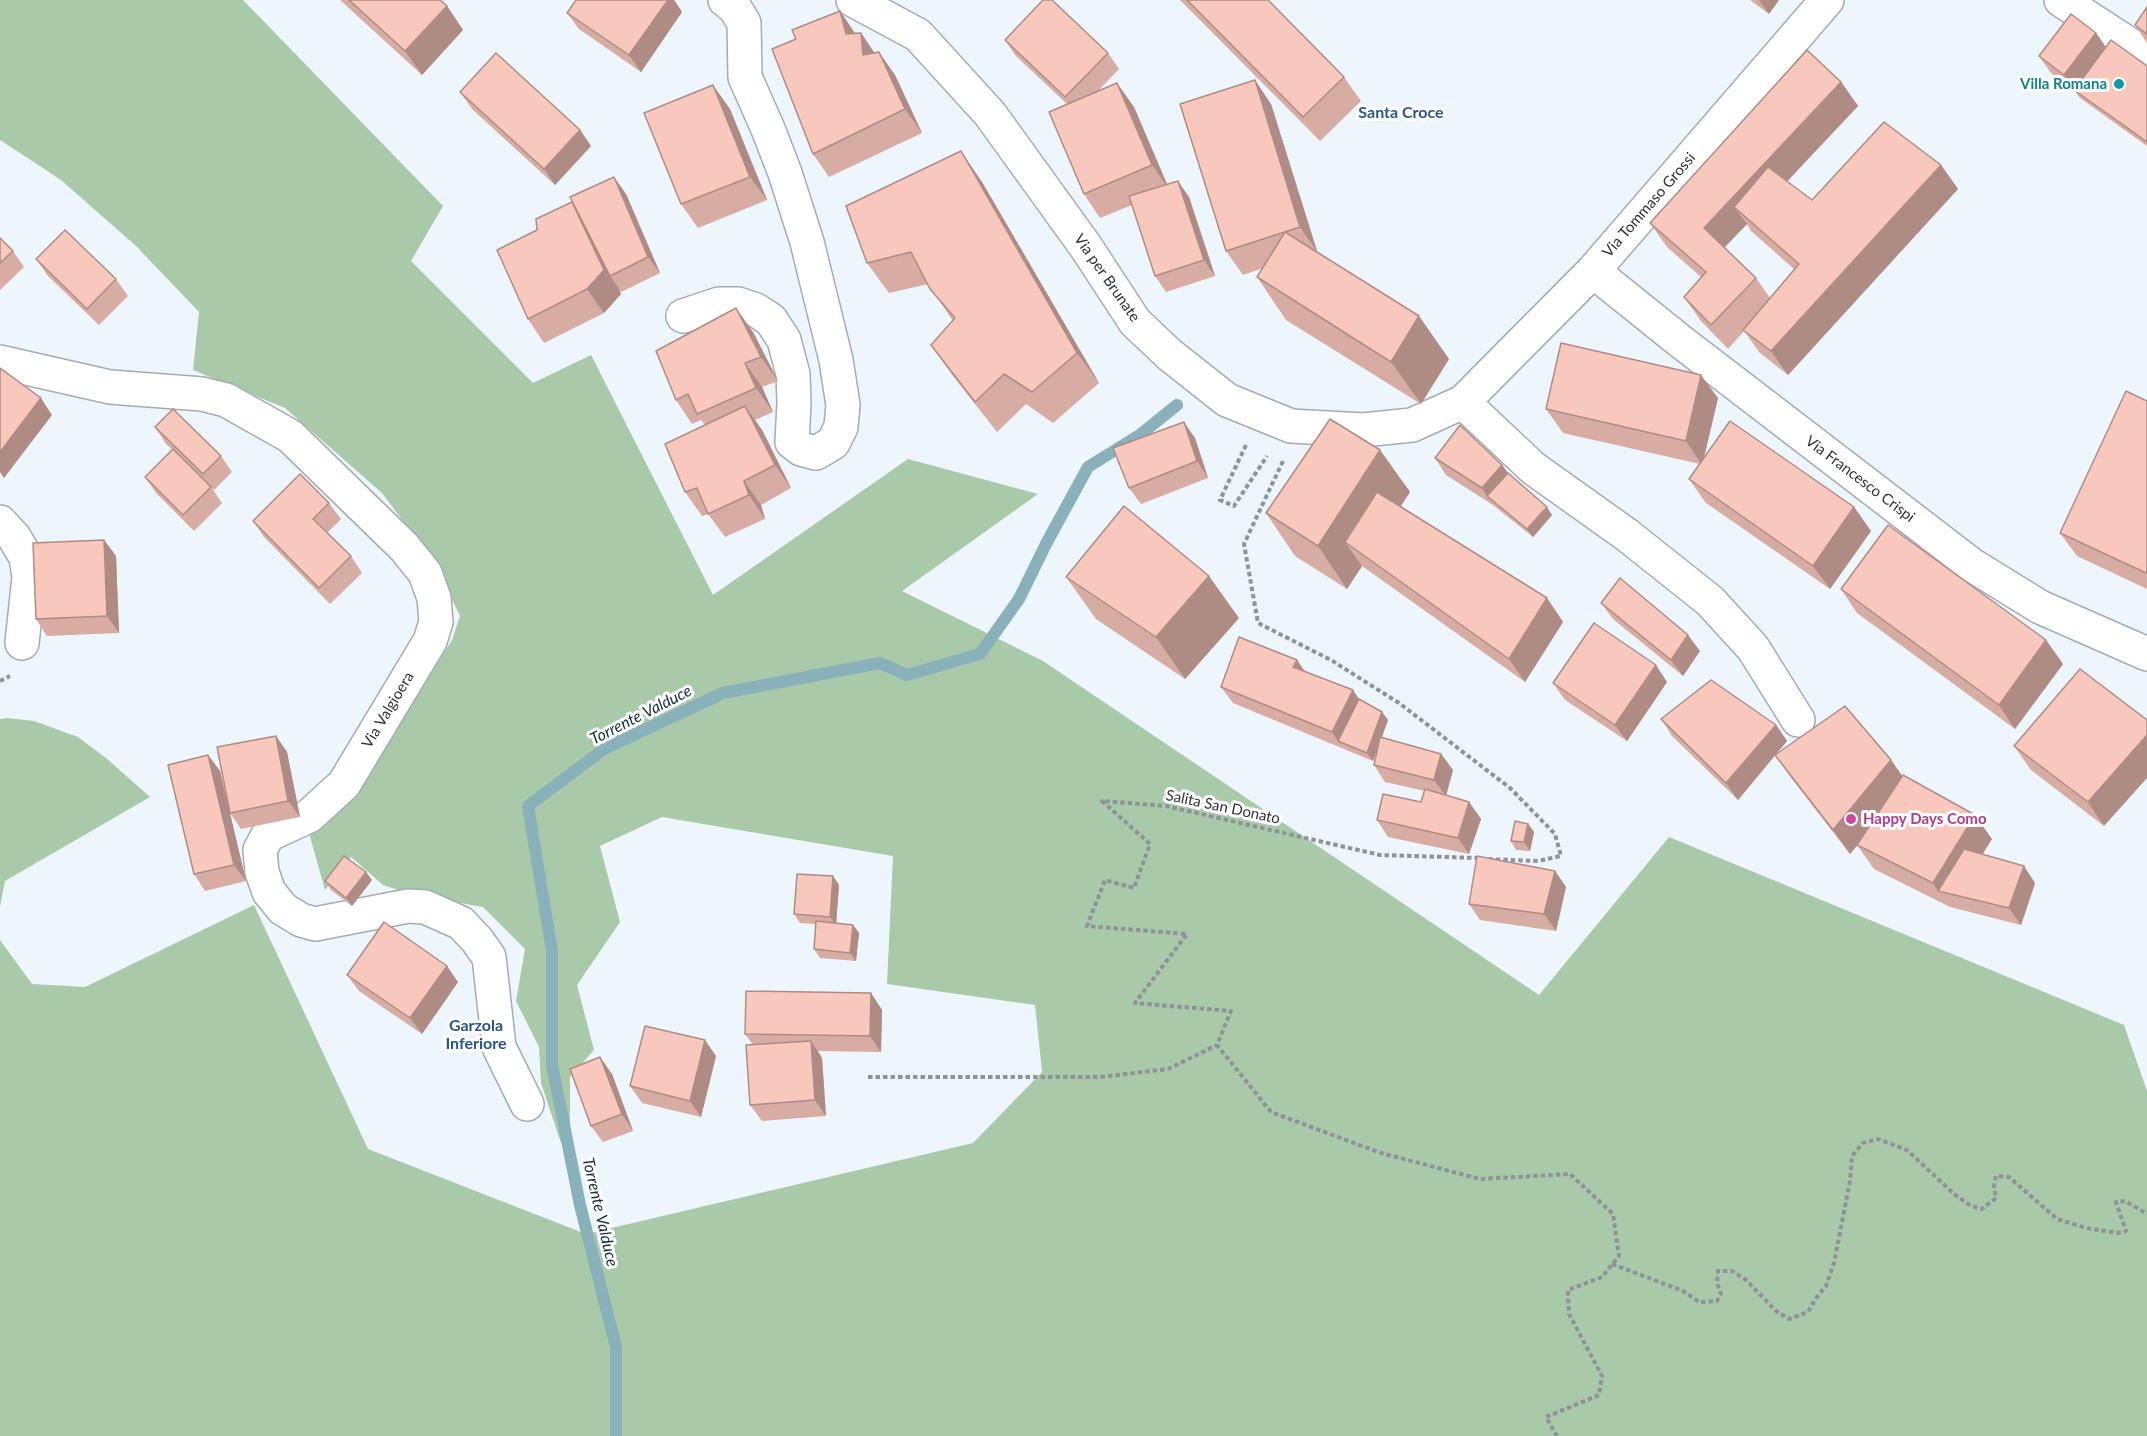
<!DOCTYPE html>
<style>
body{margin:0}
canvas{display:block;background:#edf5fd}
</style>
<canvas width="2147" height="1436"></canvas>
<script>
const g = document.querySelector('canvas').getContext('2d');
g.lineJoin = 'round';
function fill(path, color) { g.fillStyle = color; g.fill(path, 'evenodd'); }
const poly = rows => new Path2D(rows.map(r => 'M' + r).join(''));
function trace(path, color, width, dash) { g.strokeStyle = color; g.lineWidth = width; g.lineCap = dash ? 'butt' : 'round'; g.setLineDash(dash || []); g.stroke(path); }
function label(font, color, halo, rows, align = 'center') {
  g.font = font + ' Lato,sans-serif'; g.lineWidth = 6; g.setLineDash([]); g.textBaseline = 'middle'; g.strokeStyle = halo; g.fillStyle = color; for (const [text, x, y, turn = 0] of rows) {
    g.save(); g.translate(x, y); g.rotate((+turn || 0) * Math.PI / 180); g.textAlign = isNaN(turn) ? turn : align; if (halo) g.strokeText(text, 0, 0); g.fillText(text, 0, 0); g.restore();
  }
}
fill(poly([
 [0,0,243,0,443,206,411,261,533,383,591,355,713,595,908,459,1038,494,902,591,1043,661,1539,995,1669,837,2124,1025,2147,1091,2147,1436,0,1436,0,940,32,984,85,987,254,905,368,1149,586,1234,973,1143,1042,1072,1035,1005,887,984,893,856,662,817,600,846,620,922,577,985,594,1050,570,1077,570,1139,561,1143,541,1083,539,1047,516,1001,525,949,483,907,414,895,383,885,351,857,325,890,309,833,352,796,452,640,460,616,435,564,382,493,285,408,193,370,199,312,136,246,61,180,0,140],
 [7,718,34,721,78,737,106,758,150,797,5,881,0,906,0,719]
]), '#a9caa8');
trace(poly([
 [616,1436,616,1347,580,1205,552,1065,552,951,528,806,604,749,723,693,880,663,907,675,980,654,1019,599,1047,542,1088,467,1141,434,1177,405]
]), '#89b1b9', 12);
const minor = poly([
 [853,0,918,35,990,114,1086,247,1135,322,1170,355,1227,400,1291,426,1363,430,1412,425,1463,402,1593,271,1827,0],
 [2061,0,2147,56],
 [1593,271,1680,341,1972,565,2040,607,2147,654],
 [683,316,719,304,738,304,756,310,771,320,784,340,793,374,794,403,792,442,801,449,816,453,833,443,841,427,843,405,836,360,807,242,785,173,768,129,745,77,744,23,735,8,725,0],
 [0,362,110,387,202,394,226,400,290,436,404,547,425,573,434,598,436,622,430,641,344,784,309,816,268,835,260,850,262,872,269,892,283,909,301,920,315,924,408,906,425,907,461,923,477,940,489,957,499,1047,527,1104],
 [1463,402,1533,468,1627,535,1710,601,1753,648,1798,720],
 [0,522,14,537,26,557,29,577,22,643]
]);
trace(minor, '#a4acb3', 36);
trace(poly([
 [1246,445,1220,500,1234,506,1267,456],
 [1283,461,1244,544,1258,623,1331,660,1399,703,1510,788,1555,834,1561,856,1538,861,1486,859],
 [0,681,10,676],
 [1479,858,1380,855,1166,806,1102,801,1150,844,1134,888,1105,880,1087,926,1187,934,1135,1003,1231,1011,1217,1045,1271,1112,1381,1153,1480,1179,1570,1174,1613,1214,1619,1256,1602,1277,1568,1290,1569,1314,1602,1376,1599,1395,1546,1417,1557,1436],
 [868,1077,1100,1077,1168,1069,1217,1045],
 [1612,1264,1683,1291,1699,1302,1717,1301,1721,1294,1717,1283,1718,1271,1732,1271,1746,1280,1776,1311,1789,1319,1808,1312,1816,1298,1826,1286,1834,1263,1850,1181,1852,1156,1863,1143,1878,1139,1907,1150,1954,1194,1971,1206,1982,1209,1996,1198,1994,1186,1996,1176,2009,1177,2057,1219,2086,1228,2118,1233,2126,1231,2116,1202,2125,1201,2147,1214]
]), '#8e9399', 4, [4.5, 3]);
trace(minor, '#fff', 33);
fill(poly([
 [340,0,440,0,447,6,463,30,422,75],
 [576,0,674,0,682,12,641,72,579,29,567,13],
 [1180,0,1268,0,1344,77,1361,101,1320,141],
 [1750,0,1779,0,1769,14],
 [2147,7,2147,43,2135,25],
 [840,11,855,33,861,33,874,52,895,75,922,133,829,177,813,154,796,39],
 [2096,33,2106,47,2147,66,2147,146,2080,98,2075,91,2051,73,2039,56],
 [1005,40,1108,53,1119,69,1097,92,1134,107,1167,184,1189,197,1215,276,1166,292,1155,276,1132,205,1100,218,1084,194,1067,104,1016,56],
 [1841,82,1858,106,1787,181,1812,200,1941,165,1958,189,1788,375,1760,353,1744,331,1728,349,1701,321,1684,297,1701,277,1667,247,1650,223],
 [1747,224,1751,231,1794,269,1770,298,1756,278,1724,248],
 [460,92,580,130,591,146,555,185,472,109],
 [1271,104,1317,251,1316,252,1449,359,1421,404,1286,320,1257,277,1263,268,1243,275,1226,251],
 [730,109,767,200,698,228,681,204],
 [982,182,1099,383,1053,423,1026,404,997,432,953,376,931,345,953,321,928,284,889,293,867,263],
 [626,194,660,273,621,292,618,288,621,294,604,313,544,343,528,319],
 [0,238,13,251,24,267,0,290],
 [36,259,116,279,128,296,99,325,48,276],
 [753,332,778,381,762,387,773,412,755,420,762,430,791,488,761,505,765,519,725,537,708,514,702,516,685,492,705,425,701,420,692,424,676,400],
 [1718,398,1704,458,1854,507,1871,531,1830,589,1706,503,1689,479,1700,464,1563,433,1546,409],
 [2147,401,2147,589,2077,556,2060,533],
 [155,427,221,456,232,472,214,490,211,487,222,503,194,531,156,493,145,477,173,450,166,444],
 [1195,438,1208,478,1141,504,1129,488],
 [1380,450,1410,492,1400,507,1547,598,1563,622,1525,682,1362,566,1347,589,1295,556,1266,513],
 [1435,458,1502,465,1508,473,1552,515,1533,537,1493,505,1446,475],
 [329,503,341,519,327,533,351,556,362,573,330,604,264,537,253,521],
 [104,540,116,556,119,633,47,636,36,619],
 [1066,577,1239,618,1185,679,1096,619],
 [1841,589,2046,640,2063,664,2015,729,1857,613],
 [1601,603,1700,651,1683,676,1613,619],
 [1297,660,1305,672,1353,690,1359,699,1382,712,1388,720,1382,737,1441,754,1453,770,1446,795,1469,802,1481,819,1469,854,1388,837,1377,820,1421,802,1425,791,1385,782,1374,765,1378,746,1373,761,1233,703,1221,687],
 [2080,669,2104,826,2031,770,2014,746],
 [1667,682,1627,741,1565,700,1553,683],
 [1661,719,1776,725,1787,741,1776,754,1891,760,1902,776,1992,839,1982,854,2035,883,2021,925,1950,907,1874,869,1857,845,1850,854,1792,779,1775,755,1738,800,1672,736],
 [276,736,287,752,300,817,241,829,230,813],
 [208,755,220,771,246,881,205,891,194,874],
 [1528,824,1534,832,1530,851,1516,850,1511,841],
 [1555,871,1566,887,1556,931,1480,920,1469,904],
 [833,876,839,885,836,923,853,925,859,933,856,961,820,958,814,949,816,924,800,923,794,914],
 [372,880,352,906,331,890,325,881],
 [347,975,458,982,422,1034,359,991],
 [871,993,882,1010,881,1052,818,1051,822,1058,826,1116,762,1121,750,1105,753,1045,745,1034],
 [716,1056,701,1117,642,1103,630,1086],
 [612,1074,633,1131,603,1142,591,1126]
]), '#d6aca3');
fill(poly([
 [668,0,674,0,682,12,641,72,629,55],
 [1759,0,1779,0,1769,14],
 [447,6,463,30,422,75,405,51],
 [840,11,856,35,846,34],
 [861,33,877,57,863,55],
 [2096,33,2107,49,2075,91,2064,75],
 [879,52,895,75,922,133,905,109],
 [1255,80,1271,104,1317,251,1300,227],
 [1841,82,1858,106,1750,221,1734,207,1747,224,1720,252,1704,228],
 [1117,83,1134,107,1169,189,1152,165],
 [713,85,730,109,767,200,750,177],
 [580,130,591,146,555,185,544,169],
 [961,151,982,182,1099,383,1077,353],
 [1941,165,1958,189,1788,375,1771,351],
 [614,177,626,194,660,273,648,257],
 [1178,181,1189,197,1215,276,1204,260],
 [572,202,610,276,618,287,621,294,604,313,587,289],
 [736,308,753,332,778,381,761,357],
 [1419,316,1449,359,1421,404,1391,362],
 [745,363,762,387,773,412,756,388],
 [1701,375,1718,398,1702,465,1686,441],
 [41,398,52,415,4,478,0,472,0,452],
 [745,406,762,430,791,488,775,465],
 [1184,422,1195,438,1208,478,1197,461],
 [1380,450,1410,492,1367,558,1345,542,1362,566,1347,589,1318,546],
 [1502,465,1514,481,1487,496,1493,505,1482,488],
 [744,481,761,505,765,519,749,495],
 [1547,507,1552,515,1533,537,1527,529],
 [1854,507,1871,531,1830,589,1813,566],
 [104,540,116,556,119,633,107,616],
 [1209,576,1239,618,1185,679,1156,637],
 [1547,598,1563,622,1525,682,1509,659],
 [1688,635,1700,651,1683,676,1671,660],
 [2046,640,2063,664,2015,729,1999,705],
 [1297,660,1308,676,1293,667],
 [1656,665,1667,682,1627,741,1615,725],
 [1353,690,1364,707,1338,741,1332,732],
 [1382,712,1388,720,1373,761,1367,753],
 [1776,725,1787,741,1738,800,1726,783],
 [2147,735,2147,778,2104,826,2088,802],
 [276,736,287,752,300,817,288,801],
 [1441,754,1453,770,1446,796,1434,780],
 [208,755,220,771,246,881,234,865],
 [1891,760,1908,784,1850,854,1833,830],
 [1469,802,1481,819,1469,854,1458,838],
 [1975,815,1992,839,1957,895,1938,891,1933,883],
 [1528,824,1534,832,1530,851,1524,842],
 [2024,866,2035,883,2021,925,2009,908],
 [1555,871,1566,887,1556,931,1544,914],
 [366,872,372,880,352,906,346,898],
 [833,876,839,885,836,926,830,917],
 [853,925,859,933,856,961,850,953],
 [447,966,458,982,422,1034,410,1018],
 [871,993,882,1010,881,1052,870,1036],
 [705,1040,716,1056,701,1117,690,1101],
 [811,1041,822,1058,826,1116,815,1100],
 [600,1057,612,1074,633,1131,622,1114]
]), '#ae8c84');
const building = poly([
 [349,0,440,0,447,6,405,51,349,0],
 [576,0,668,0,629,55,567,13,576,0],
 [1043,0,1052,0,1108,53,1065,97,1005,40,1043,0],
 [1187,0,1268,0,1344,77,1303,117,1187,0],
 [2147,7,2147,34,2135,25,2147,7],
 [840,11,846,34,861,33,863,55,879,52,905,109,813,154,772,49,796,39,792,30,840,11],
 [2071,14,2096,33,2064,75,2039,56,2071,14],
 [2111,40,2147,66,2147,142,2074,90,2111,40],
 [1807,50,1841,82,1704,228,1756,278,1711,325,1684,297,1706,272,1650,223,1807,50],
 [496,53,580,130,544,169,460,92,496,53],
 [1255,80,1300,227,1226,251,1180,104,1255,80],
 [1117,83,1152,165,1084,194,1049,112,1117,83],
 [713,85,750,177,681,204,644,113,713,85],
 [1884,122,1941,165,1771,351,1743,330,1799,264,1734,207,1768,167,1812,200,1884,122],
 [961,151,1077,353,1032,392,1004,374,975,402,931,345,955,318,930,289,911,252,867,263,846,206,961,151],
 [614,177,648,257,610,276,570,197,614,177],
 [1178,181,1204,260,1155,276,1129,196,1178,181],
 [572,202,604,270,587,289,528,319,497,250,537,230,536,219,572,202],
 [65,230,116,279,87,309,36,259,65,230],
 [1285,232,1419,316,1391,362,1257,277,1285,232],
 [0,238,13,251,0,263,0,238],
 [736,308,761,357,745,363,756,388,697,414,688,394,676,400,656,351,736,308],
 [1561,343,1701,375,1686,441,1546,409,1561,343],
 [0,368,41,398,0,452,0,368],
 [2126,391,2147,401,2147,570,2146,573,2060,533,2126,391],
 [745,406,775,465,744,481,749,495,708,514,697,488,685,492,665,444,745,406],
 [173,409,221,456,203,474,155,427,173,409],
 [1330,419,1380,450,1318,546,1266,513,1330,419],
 [1730,421,1854,507,1813,566,1689,479,1730,421],
 [1184,422,1197,461,1129,488,1113,448,1184,422],
 [1460,425,1502,465,1482,488,1435,458,1460,425],
 [173,449,211,487,183,515,145,477,173,449],
 [1508,473,1547,507,1527,529,1487,496,1508,473],
 [300,474,329,503,313,519,351,556,319,588,253,521,300,474],
 [1377,492,1547,598,1509,659,1345,542,1377,492],
 [1124,506,1209,576,1156,637,1066,577,1124,506],
 [1888,525,2046,640,1999,705,1841,589,1888,525],
 [104,540,107,616,36,619,33,543,104,540],
 [1620,578,1688,635,1671,660,1601,603,1620,578],
 [1594,623,1656,665,1615,725,1553,683,1594,623],
 [1239,637,1297,660,1293,667,1353,690,1332,732,1221,687,1239,637],
 [2080,669,2147,720,2147,735,2088,802,2014,746,2080,669],
 [1711,680,1776,725,1726,783,1661,719,1711,680],
 [1359,699,1382,712,1367,753,1338,741,1359,699],
 [1845,706,1891,760,1833,830,1775,755,1845,706],
 [276,736,288,801,230,813,217,747,276,736],
 [1380,737,1441,754,1434,780,1374,765,1380,737],
 [208,755,234,865,194,874,168,765,208,755],
 [1903,775,1975,815,1933,883,1857,845,1903,775],
 [1425,789,1469,802,1458,838,1377,820,1383,794,1421,802,1425,789],
 [1515,821,1528,824,1524,842,1511,841,1515,821],
 [1964,849,2024,866,2009,908,1938,891,1964,849],
 [344,856,366,872,346,898,325,881,344,856],
 [1477,856,1555,871,1544,914,1469,904,1477,856],
 [797,874,833,876,830,917,794,914,797,874],
 [816,921,853,925,850,953,814,949,816,921],
 [384,922,447,966,410,1018,347,975,384,922],
 [746,991,871,993,870,1036,745,1034,746,991],
 [645,1026,705,1040,690,1101,630,1086,645,1026],
 [811,1041,815,1100,750,1105,746,1045,811,1041],
 [600,1057,622,1114,591,1126,570,1069,600,1057]
]);
fill(building, '#f9c8bd');
trace(building, '#ae8c84', 1.5);
for (const [x, y, r, color] of [
 [2119,84,6,"#0f9aa8"],
 [1851,819,6,"#d1479c"]
]) { const dot = new Path2D(); dot.arc(x, y, r, 0, 2 * Math.PI); g.fillStyle = color; g.fill(dot); trace(dot, '#fff', 2); }
label('bold 15px', '#0d838f', '#fff', [
 ["Villa Romana",2107,84]
], 'right');
label('15px', '#2e3134', '#fff', [
 ["Via Tommaso Grossi",1649,205,-49],
 ["Via per Brunate",1107,278,55],
 ["Via Francesco Crispi",1860,479,37],
 ["Via Valgioera",388,710,-59],
 ["Salita San Donato",1223,807,12]
]);
label('bold 15px', '#b23c85', '#fff', [
 ["Happy Days Como",1863,819]
], 'left');
label('bold 16px', '#29558a', '#fff', [
 ["Santa Croce",1401,113],
 ["Garzola",476,1026],
 ["Inferiore",476,1044]
]);
label('italic 16px', '#122f33', '#fff', [
 ["Torrente Valduce",641,715,-27],
 ["Torrente Valduce",600,1212,77]
]);
</script>
